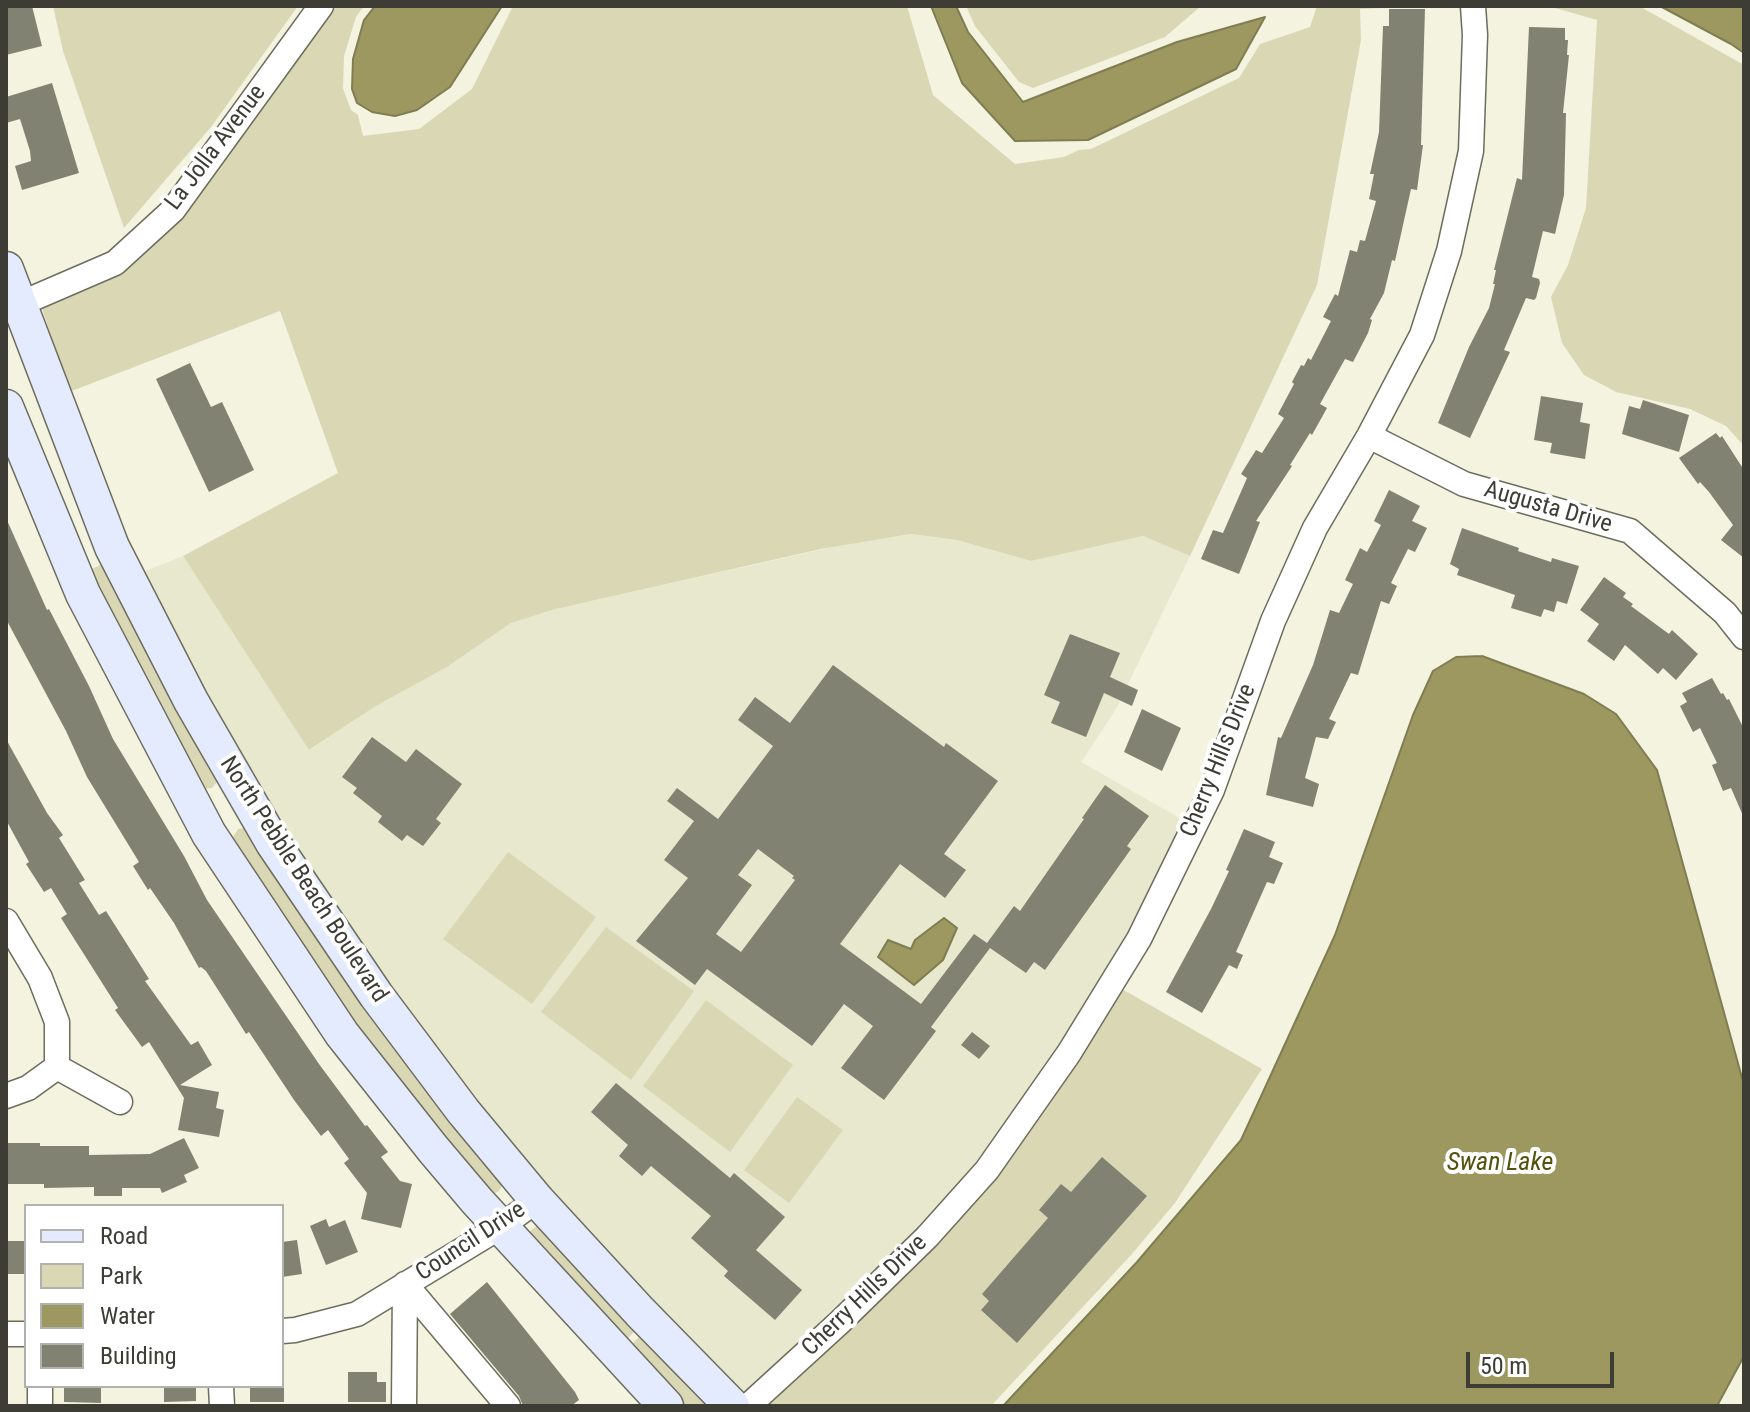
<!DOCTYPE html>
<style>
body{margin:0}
#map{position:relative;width:1750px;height:1412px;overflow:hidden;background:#f3f3e0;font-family:"Roboto Condensed",sans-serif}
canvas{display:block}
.frame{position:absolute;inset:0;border:8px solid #3d3d36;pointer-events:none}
.legend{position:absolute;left:24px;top:1204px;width:260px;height:184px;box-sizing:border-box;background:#fff;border:2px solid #b1b1af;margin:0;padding:10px 14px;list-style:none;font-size:24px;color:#3d3d36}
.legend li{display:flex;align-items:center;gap:16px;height:40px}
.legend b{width:40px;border:2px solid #b1b1af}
.scale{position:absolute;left:1466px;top:1352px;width:148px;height:36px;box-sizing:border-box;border:4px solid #3d3d36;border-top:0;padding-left:10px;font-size:24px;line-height:28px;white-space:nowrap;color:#3d3d36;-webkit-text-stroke:6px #fff;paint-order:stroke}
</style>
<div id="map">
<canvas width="1750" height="1412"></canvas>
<div class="frame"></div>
<ul class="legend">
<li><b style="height:10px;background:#e5ebff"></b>Road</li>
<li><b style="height:22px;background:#dad8b4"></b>Park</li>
<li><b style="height:22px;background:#9c9860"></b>Water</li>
<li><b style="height:22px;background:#828272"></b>Building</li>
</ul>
<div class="scale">50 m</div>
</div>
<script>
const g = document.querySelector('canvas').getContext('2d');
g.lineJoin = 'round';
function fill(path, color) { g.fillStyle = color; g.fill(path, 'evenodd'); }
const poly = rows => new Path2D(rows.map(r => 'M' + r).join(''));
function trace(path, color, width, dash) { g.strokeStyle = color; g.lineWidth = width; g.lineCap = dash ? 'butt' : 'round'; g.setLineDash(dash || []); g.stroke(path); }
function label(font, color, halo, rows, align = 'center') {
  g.font = font + ' "Roboto Condensed",sans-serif'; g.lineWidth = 8; g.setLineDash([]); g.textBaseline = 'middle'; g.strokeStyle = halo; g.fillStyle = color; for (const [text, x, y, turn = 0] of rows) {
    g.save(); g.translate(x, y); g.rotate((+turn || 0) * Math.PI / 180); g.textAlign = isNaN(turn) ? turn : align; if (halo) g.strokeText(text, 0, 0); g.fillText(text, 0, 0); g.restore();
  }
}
fill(poly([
 [910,534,957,540,1031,561,1143,536,1190,556,1116,709,1081,762,1185,821,1130,934,1061,1046,980,1162,920,1229,834,1313,740,1399,545,1192,453,1077,250,782,143,572,183,556,310,750,376,706,447,667,511,623,556,609,860,541]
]), '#e8e8ce');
fill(poly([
 [53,6,298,6,211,127,124,228,63,51],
 [334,6,364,6,356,17,344,56,343,88,351,110,358,115,363,136,419,129,472,89,513,6,907,6,933,95,1015,164,1064,157,1079,150,1091,149,1239,78,1260,44,1310,27,1317,6,1432,6,1360,9,1361,40,1317,285,1190,556,1143,536,1031,561,957,540,910,534,821,549,556,609,511,623,447,667,376,706,309,750,183,556,338,473,280,311,69,392,42,308,181,218],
 [966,6,1201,6,1165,37,1033,88,1019,82,975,26],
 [1548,6,1639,6,1744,65,1744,446,1726,426,1690,409,1616,392,1584,375,1562,343,1551,297,1568,265,1586,208,1597,20],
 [102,564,219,779,212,788,200,789,196,786,90,570],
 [244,828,251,829,504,1183,499,1191,493,1194,409,1103,231,840,238,829],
 [508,852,596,917,532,1004,443,939],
 [606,927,694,991,631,1080,541,1012],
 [1122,989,1262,1069,1175,1203,1131,1255,991,1406,764,1406,828,1348,1077,1060],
 [706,1000,793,1065,730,1152,643,1086],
 [797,1097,843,1130,789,1203,744,1170],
 [538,1225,640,1326,621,1345,526,1234],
 [645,1331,706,1403,704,1406,680,1406,626,1350]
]), '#dad8b4');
const water = poly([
 [375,6,502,6,450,87,417,110,395,116,372,112,357,103,352,89,353,59,364,20,375,6],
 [931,6,956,6,968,32,1023,102,1177,42,1265,17,1236,69,1088,140,1015,141,962,83,931,6],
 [1660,6,1744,6,1744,53,1731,44,1660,6],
 [1482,656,1584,694,1616,714,1657,770,1744,1085,1744,1356,1717,1406,1003,1406,1137,1262,1241,1140,1335,935,1413,715,1433,671,1456,657,1482,656],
 [944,918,957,928,943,960,914,985,878,957,888,940,911,949,915,940,944,918]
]);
fill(water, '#9c9860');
trace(water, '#807d53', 2);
fill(poly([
 [6,6,32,6,42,46,6,55],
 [1389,9,1425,9,1421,145,1423,145,1417,190,1411,189,1395,261,1392,260,1384,293,1370,319,1372,320,1368,333,1353,362,1345,359,1320,404,1327,408,1312,435,1310,433,1290,465,1292,466,1256,521,1260,522,1239,574,1201,559,1213,530,1223,533,1247,478,1241,474,1256,450,1262,453,1284,418,1278,414,1294,384,1292,382,1301,365,1304,366,1308,358,1311,360,1331,321,1323,317,1335,294,1338,296,1350,250,1357,252,1360,240,1365,241,1376,201,1369,199,1374,174,1370,174,1379,132,1383,26,1389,26],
 [1529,27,1565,28,1565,40,1568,40,1567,55,1569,55,1563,113,1566,113,1564,195,1555,234,1543,231,1532,277,1539,279,1540,283,1536,298,1534,300,1526,298,1504,350,1510,352,1470,438,1438,423,1469,347,1489,308,1495,284,1493,284,1496,270,1494,270,1517,178,1522,180],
 [52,83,79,173,22,190,15,166,31,161,30,151,20,119,6,123,6,97],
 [190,363,211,407,222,402,254,470,209,492,156,379],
 [1541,396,1583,403,1580,422,1590,424,1585,459,1550,453,1552,443,1534,440],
 [1643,400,1689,415,1679,452,1622,434,1629,406,1640,409],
 [1716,433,1720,438,1722,436,1744,470,1744,558,1721,540,1733,525,1709,492,1700,482,1698,484,1679,458],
 [1389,490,1420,506,1412,521,1427,528,1415,552,1408,549,1391,583,1397,586,1389,604,1381,601,1358,675,1351,673,1329,719,1336,722,1328,739,1316,737,1305,778,1319,784,1313,807,1266,795,1278,737,1281,738,1313,665,1330,610,1339,613,1353,584,1345,580,1360,548,1367,552,1381,525,1374,521],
 [6,518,47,610,49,609,89,686,113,739,184,856,207,900,319,1064,365,1126,367,1125,388,1152,381,1157,400,1181,412,1184,401,1228,361,1219,367,1193,344,1163,349,1159,328,1130,321,1136,294,1100,249,1032,246,1034,236,1018,206,971,201,967,199,968,174,923,150,888,148,890,133,866,139,862,87,777,66,731,6,619],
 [1462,528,1519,548,1518,551,1551,562,1552,558,1579,566,1567,604,1557,601,1554,612,1544,609,1541,617,1511,608,1515,595,1457,575,1459,569,1450,564],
 [1604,577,1626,593,1623,597,1633,604,1631,606,1669,634,1672,630,1698,654,1676,680,1663,668,1658,674,1625,645,1614,661,1587,641,1599,624,1580,610],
 [1070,634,1120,653,1110,677,1138,690,1132,706,1104,693,1086,737,1051,723,1060,702,1044,695],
 [833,665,944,747,946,743,998,781,944,854,966,870,945,898,900,864,840,944,921,1004,974,934,987,943,1014,906,1020,911,1084,819,1082,818,1105,785,1149,816,1127,846,1131,849,1045,970,1034,962,1026,973,990,948,931,1027,936,1031,884,1100,841,1068,873,1026,844,1004,812,1046,707,969,695,985,636,941,688,878,664,860,694,821,667,801,677,788,718,819,773,746,738,720,755,697,790,723],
 [758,849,794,876,792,878,795,880,741,952,716,934,752,885,738,875],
 [1712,678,1721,694,1723,693,1727,700,1729,699,1744,729,1744,818,1731,788,1723,791,1712,765,1717,763,1700,728,1693,732,1680,706,1687,702,1682,693],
 [1142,709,1181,728,1162,771,1124,752],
 [372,737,406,762,416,749,462,784,436,819,441,823,423,846,407,835,402,841,378,822,382,816,353,793,357,788,342,777],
 [6,739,47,813,63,835,59,838,85,880,79,883,99,915,106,911,149,979,145,981,191,1045,198,1041,212,1065,180,1085,219,1092,216,1108,224,1110,219,1137,178,1130,184,1098,149,1042,142,1047,115,1010,118,1008,61,918,67,914,51,888,44,892,26,864,29,862,6,820],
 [1244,829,1275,842,1269,857,1283,863,1274,884,1267,882,1236,952,1243,955,1237,969,1229,965,1202,1013,1166,992,1211,909,1229,871,1226,870],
 [972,1032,990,1046,979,1059,961,1045],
 [616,1083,730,1178,734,1173,785,1217,756,1250,802,1290,775,1320,724,1276,728,1271,691,1238,711,1216,651,1166,642,1176,619,1156,628,1145,591,1112],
 [184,1138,199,1168,184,1175,187,1182,162,1193,160,1188,122,1188,122,1196,94,1196,94,1187,44,1188,44,1184,6,1184,6,1143,40,1143,40,1146,89,1146,89,1155,150,1154],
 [1102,1157,1147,1196,1017,1343,981,1310,989,1301,982,1294,1048,1218,1039,1210,1061,1184,1071,1192],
 [326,1219,329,1227,345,1220,358,1252,326,1265,310,1226],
 [297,1240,302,1274,282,1277,282,1242],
 [6,1241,26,1241,26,1274,6,1274],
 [487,1282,575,1392,579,1400,571,1406,523,1406,519,1396,450,1314],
 [348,1372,377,1372,377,1382,386,1382,386,1402,348,1402],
 [64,1386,101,1386,101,1403,64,1402],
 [164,1386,196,1386,196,1401,164,1402],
 [250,1386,284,1386,284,1402,250,1402]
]), '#828272');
const street = poly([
 [6,310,115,263,173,210,321,6],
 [1369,436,1464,484,1630,531,1725,613,1744,637],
 [6,921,40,978,57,1022,57,1067,120,1102],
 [6,1096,28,1088,57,1067],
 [282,1331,295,1330,357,1314,500,1227,537,1200],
 [6,1334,26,1334],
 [40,1386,40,1406],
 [221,1386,222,1406],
 [404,1406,405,1284,508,1406],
 [748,1406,840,1322,927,1237,987,1170,1069,1053,1139,939,1212,790,1273,621,1315,528,1369,436,1422,335,1449,251,1471,151,1475,35,1473,6]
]);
const secondary = poly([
 [6,269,112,547,191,701,273,843,376,995,463,1111,537,1200,640,1312,732,1406],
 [6,407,83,594,209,834,342,1034,433,1149,477,1201,666,1406]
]);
trace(street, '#6d6d5d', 27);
trace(secondary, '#6d6d5d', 37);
trace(street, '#fff', 24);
trace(secondary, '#e5ebff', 34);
label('24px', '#3d3d36', '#fff', [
 ["La Jolla Avenue",216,148,-53],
 ["Augusta Drive",1548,508,16],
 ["Cherry Hills Drive",1219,761,-68],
 ["North Pebble Beach Boulevard",303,880,57],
 ["Council Drive",471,1242,-33],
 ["Cherry Hills Drive",865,1296,-44]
]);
label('italic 26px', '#56520d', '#fff', [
 ["Swan Lake",1500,1163]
]);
</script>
